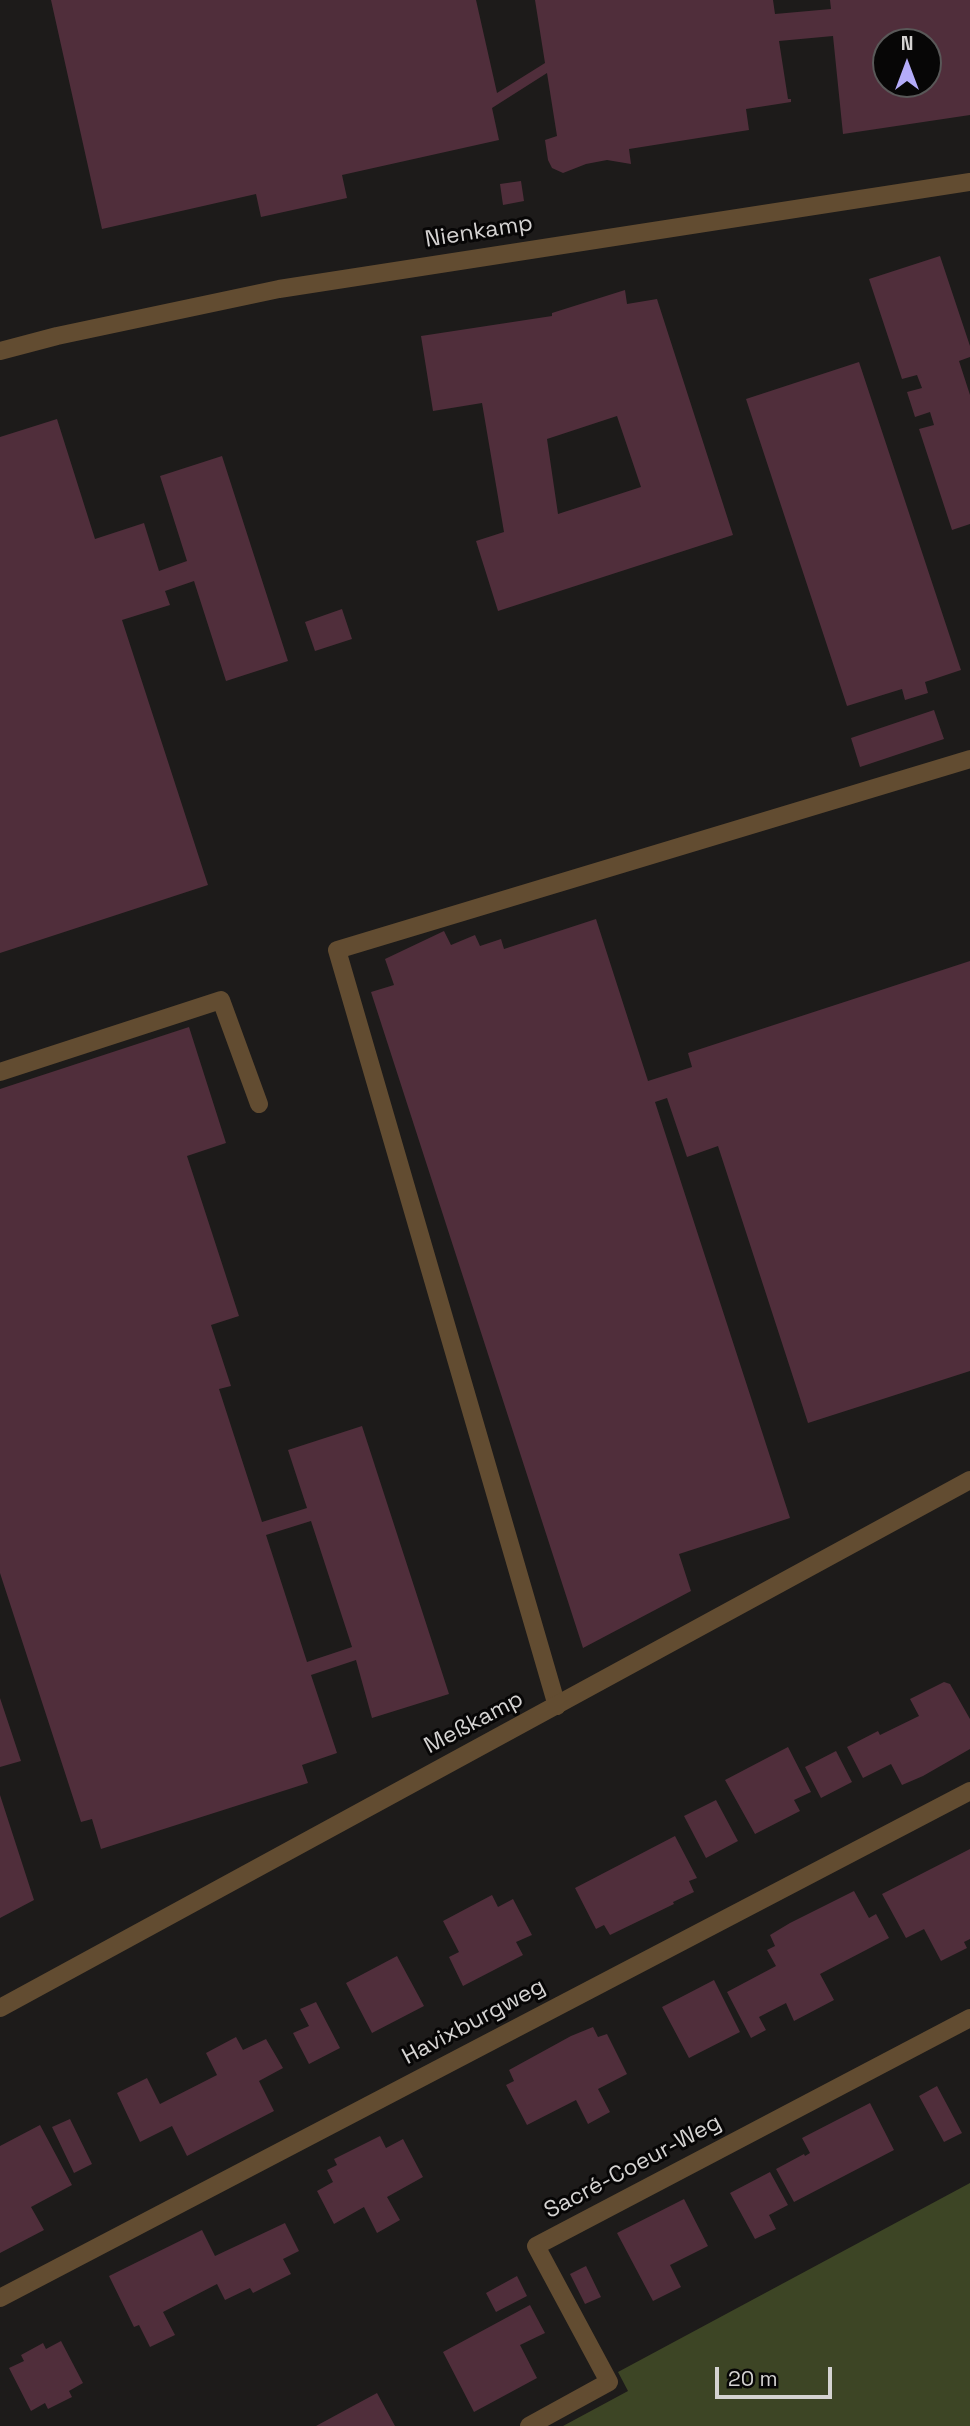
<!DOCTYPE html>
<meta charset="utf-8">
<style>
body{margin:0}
#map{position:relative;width:970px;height:2426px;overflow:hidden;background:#1d1b1a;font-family:"Space Grotesk",sans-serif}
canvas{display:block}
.north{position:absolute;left:872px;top:28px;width:70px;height:70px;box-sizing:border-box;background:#070606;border:2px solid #595858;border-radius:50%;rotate:0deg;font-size:19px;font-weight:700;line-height:28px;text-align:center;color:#d5d3d2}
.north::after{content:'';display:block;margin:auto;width:24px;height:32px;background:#b4acf9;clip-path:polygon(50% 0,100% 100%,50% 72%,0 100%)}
.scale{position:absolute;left:715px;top:2367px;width:117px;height:32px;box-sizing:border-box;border:4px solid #d5d3d2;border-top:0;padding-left:9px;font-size:21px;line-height:24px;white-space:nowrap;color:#d5d3d2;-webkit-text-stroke:5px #070606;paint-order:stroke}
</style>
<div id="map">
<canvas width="970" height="2426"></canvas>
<div class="north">N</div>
<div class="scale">20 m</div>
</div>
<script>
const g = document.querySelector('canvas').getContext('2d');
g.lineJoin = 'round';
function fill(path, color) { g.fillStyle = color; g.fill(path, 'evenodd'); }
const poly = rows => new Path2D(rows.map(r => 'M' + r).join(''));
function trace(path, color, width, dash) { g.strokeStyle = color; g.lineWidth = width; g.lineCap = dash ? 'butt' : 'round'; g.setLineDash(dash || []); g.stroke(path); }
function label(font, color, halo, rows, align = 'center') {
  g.font = font + ' "Space Grotesk",sans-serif'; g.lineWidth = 6; g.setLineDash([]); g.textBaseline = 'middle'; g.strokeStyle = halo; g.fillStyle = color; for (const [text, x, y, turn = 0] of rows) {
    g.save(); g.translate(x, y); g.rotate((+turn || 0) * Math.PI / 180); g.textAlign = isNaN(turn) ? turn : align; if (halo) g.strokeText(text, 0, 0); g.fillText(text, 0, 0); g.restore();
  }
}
fill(poly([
 [970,2183,970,2426,563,2426,628,2391,618,2372]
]), '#3d4525');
fill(poly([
 [51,0,476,0,497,93,545,63,535,0,773,0,775,14,831,9,830,0,970,0,970,115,843,134,833,36,779,41,788,99,791,99,791,102,746,109,749,130,629,149,631,164,607,160,586,164,563,173,552,168,548,160,545,140,557,136,547,73,492,108,499,140,342,175,347,198,261,217,256,194,102,229],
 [886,42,928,42,928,84,886,84],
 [521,181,524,201,503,205,500,184],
 [940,256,970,346,970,357,959,361,970,395,970,524,952,530,919,429,934,425,930,412,915,417,907,392,922,388,917,375,902,379,869,279],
 [625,290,627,304,657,299,733,535,498,611,476,541,504,532,482,403,433,411,421,336,552,316,552,313],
 [617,416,641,487,558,514,547,439],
 [859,362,961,670,925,682,928,693,905,700,902,689,847,706,746,399],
 [57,419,95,539,144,523,159,571,187,561,160,476,222,456,288,661,226,681,194,581,165,591,170,605,122,620,208,885,0,953,0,437],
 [342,609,352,639,315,651,305,622],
 [934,710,944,739,860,767,851,738],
 [596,919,648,1081,692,1067,688,1053,970,961,970,1371,808,1423,718,1146,687,1157,667,1098,655,1102,790,1518,679,1554,691,1591,583,1648,371,992,394,985,385,959,444,931,451,945,475,935,480,946,501,939,504,949],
 [189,1027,226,1143,187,1156,239,1316,211,1325,231,1386,219,1389,262,1522,307,1508,288,1450,362,1426,449,1694,372,1718,356,1660,311,1675,337,1753,302,1765,308,1783,101,1849,92,1819,81,1822,0,1573,0,1089],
 [311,1521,352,1647,307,1662,266,1535],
 [944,1682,950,1684,970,1719,970,1749,923,1776,902,1785,891,1764,863,1778,847,1747,878,1731,880,1735,919,1716,910,1699],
 [0,1698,21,1761,0,1767],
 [788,1747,811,1792,794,1800,800,1811,755,1834,725,1780],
 [836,1751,852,1782,821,1798,805,1767],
 [0,1795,34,1900,0,1918],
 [716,1800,738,1841,706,1858,684,1816],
 [675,1836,697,1878,689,1881,694,1892,673,1902,674,1904,610,1935,604,1925,596,1929,575,1888],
 [970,1849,970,1939,964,1942,967,1948,941,1961,924,1929,906,1938,882,1894],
 [854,1891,869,1918,876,1914,889,1938,820,1974,834,2000,794,2021,786,2003,759,2017,766,2030,751,2038,727,1992,776,1966,767,1950,775,1946,770,1935,790,1923],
 [492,1895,498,1907,513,1899,532,1935,516,1942,523,1955,463,1986,449,1957,459,1952,443,1921],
 [397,1956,424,2006,372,2033,346,1983],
 [714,1980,740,2032,689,2058,662,2007],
 [316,2002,340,2048,309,2064,293,2033,309,2026,300,2009],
 [593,2027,598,2037,607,2034,627,2074,598,2089,610,2112,588,2124,576,2100,527,2125,506,2085,514,2081,509,2070,571,2036],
 [236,2037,243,2050,266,2039,283,2068,259,2081,274,2111,187,2156,172,2126,140,2142,117,2093,147,2078,160,2104,217,2075,206,2053],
 [937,2086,962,2133,944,2142,919,2096],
 [870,2103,894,2150,794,2202,776,2169,804,2154,805,2156,810,2153,802,2138],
 [70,2119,92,2164,74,2173,52,2127],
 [40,2125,72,2185,31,2207,44,2230,0,2253,0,2146],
 [380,2136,386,2148,403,2139,423,2177,387,2197,400,2220,377,2233,364,2207,334,2224,317,2191,333,2182,327,2170,337,2165,334,2159],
 [770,2172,788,2205,769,2215,776,2229,755,2239,730,2193],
 [684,2199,708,2246,670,2265,681,2287,653,2301,617,2233],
 [285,2223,299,2251,283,2259,291,2274,253,2293,250,2288,225,2300,217,2284,163,2312,175,2335,150,2347,139,2325,134,2327,109,2276,202,2230,215,2256],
 [586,2266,601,2297,585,2304,570,2274],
 [517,2276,527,2296,496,2312,486,2293],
 [530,2305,545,2333,520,2345,537,2378,474,2412,443,2352],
 [61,2341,83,2383,69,2391,72,2397,48,2409,45,2403,31,2411,9,2368,24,2361,21,2355,43,2343,46,2349],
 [377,2393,395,2426,316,2426]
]), '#502e3b');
trace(poly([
 [0,1072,221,1000,259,1104],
 [557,1706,337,950,970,759]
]), '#624c31', 18);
trace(poly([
 [0,351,57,336,279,289,970,182],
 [0,2008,970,1480],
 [0,2298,970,1791],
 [529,2426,609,2382,536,2246,970,2018]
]), '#624c31', 18);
label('23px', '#d5d3d2', '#070606', [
 ["Nienkamp",479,232,-9],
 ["Meßkamp",474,1723,-28],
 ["Havixburgweg",474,2022,-28],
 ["Sacré-Coeur-Weg",633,2167,-28]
]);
</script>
